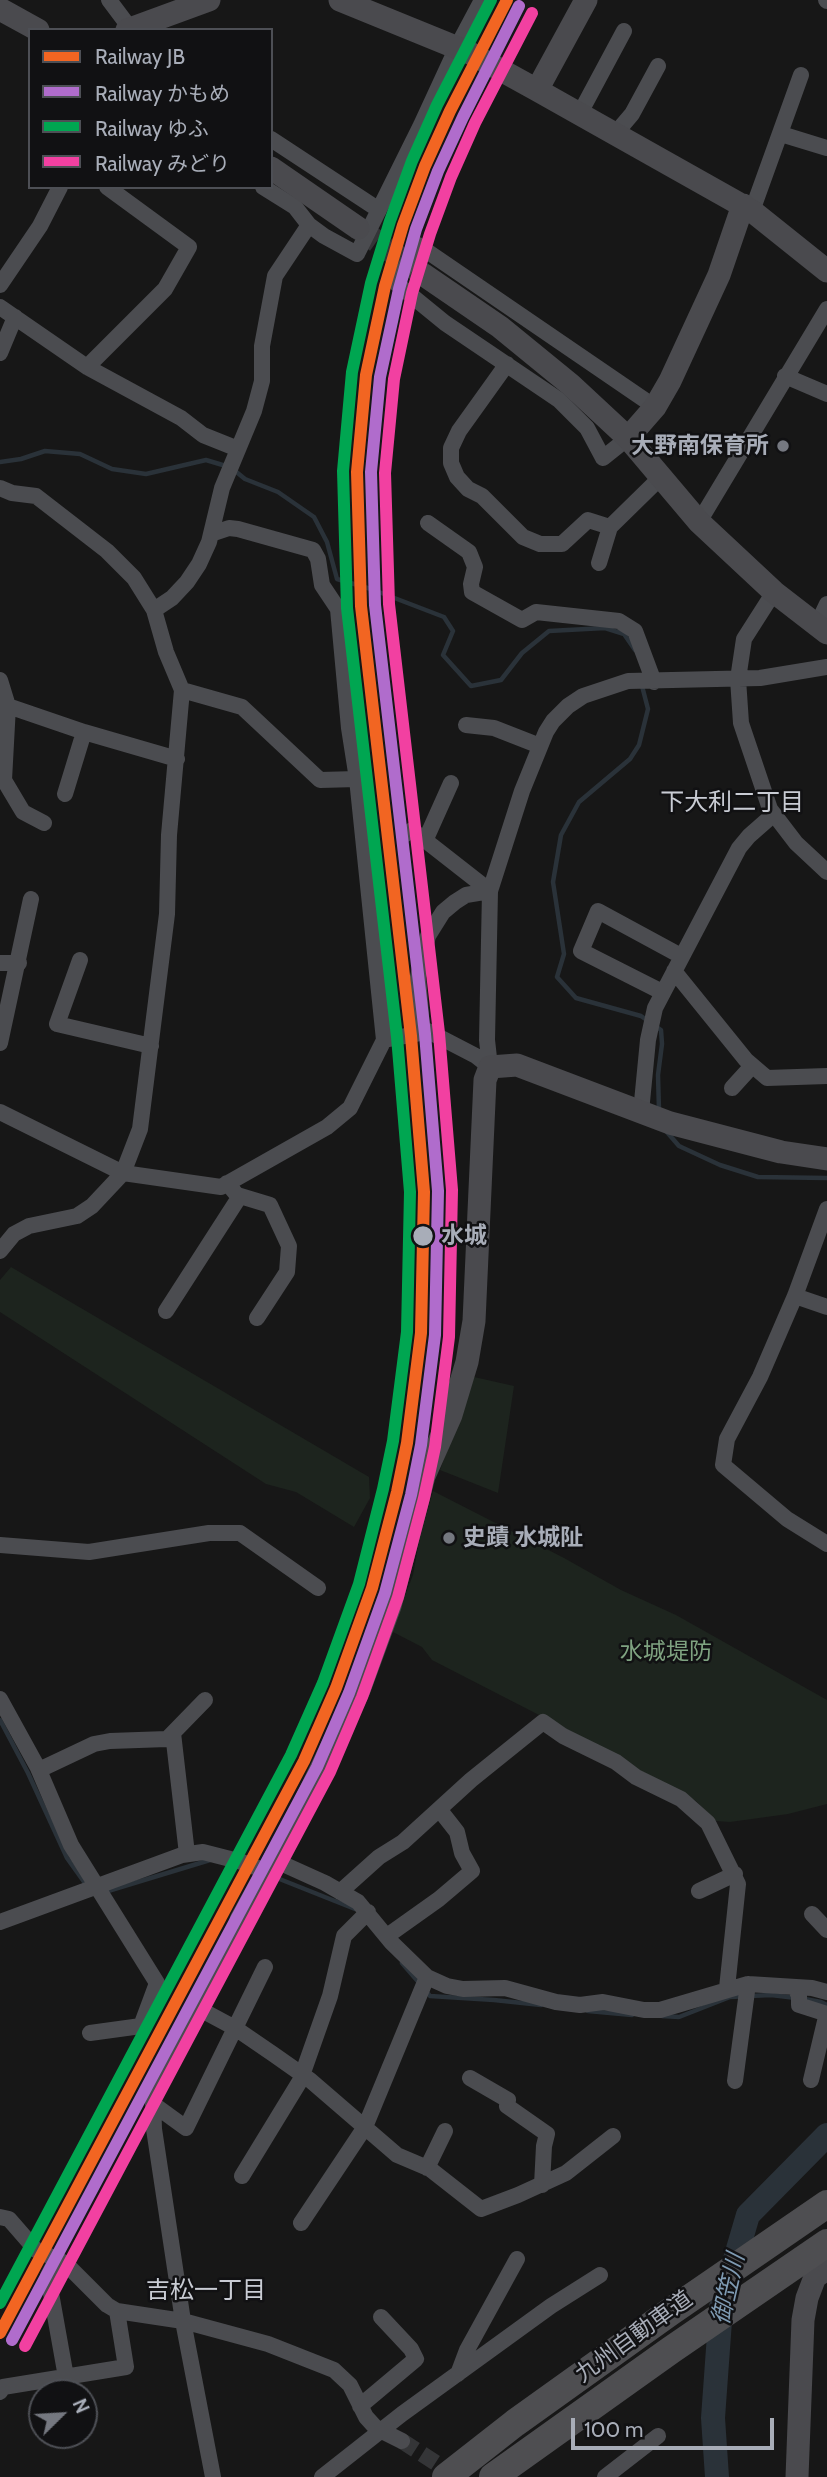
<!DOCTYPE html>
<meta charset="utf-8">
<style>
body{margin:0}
#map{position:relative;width:827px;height:2477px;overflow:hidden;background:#171717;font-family:Cabin,"Noto Sans JP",sans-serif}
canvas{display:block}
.legend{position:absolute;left:28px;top:28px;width:245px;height:161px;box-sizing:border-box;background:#111113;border:2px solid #4d4f55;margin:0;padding:9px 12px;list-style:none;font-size:21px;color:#a8adb8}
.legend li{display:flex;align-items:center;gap:14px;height:35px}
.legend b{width:35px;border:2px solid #4d4f55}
.north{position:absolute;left:28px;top:2379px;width:70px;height:70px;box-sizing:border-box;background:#111113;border:2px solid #4d4f55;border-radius:50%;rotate:66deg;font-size:19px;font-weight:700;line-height:28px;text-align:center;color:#a8adb8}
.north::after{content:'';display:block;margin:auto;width:24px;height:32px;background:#757880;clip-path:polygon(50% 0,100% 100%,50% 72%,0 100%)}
.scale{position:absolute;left:571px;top:2418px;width:203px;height:32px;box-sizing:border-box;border:4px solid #a8adb8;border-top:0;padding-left:9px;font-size:21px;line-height:24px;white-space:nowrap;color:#a8adb8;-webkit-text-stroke:5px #111113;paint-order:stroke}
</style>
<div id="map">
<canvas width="827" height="2477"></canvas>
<ul class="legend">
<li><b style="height:9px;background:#f26522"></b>Railway JB</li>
<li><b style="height:9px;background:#b06ccc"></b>Railway かもめ</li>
<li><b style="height:9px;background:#00a651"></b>Railway ゆふ</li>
<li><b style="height:9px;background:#f240a1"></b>Railway みどり</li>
</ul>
<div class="north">N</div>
<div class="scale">100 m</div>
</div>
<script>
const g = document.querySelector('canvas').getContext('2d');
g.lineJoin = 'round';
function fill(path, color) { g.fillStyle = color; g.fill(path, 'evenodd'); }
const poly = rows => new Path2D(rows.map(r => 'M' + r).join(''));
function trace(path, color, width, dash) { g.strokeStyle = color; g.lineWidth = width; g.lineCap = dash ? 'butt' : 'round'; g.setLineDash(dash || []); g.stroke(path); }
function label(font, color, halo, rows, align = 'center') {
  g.font = font + ' Cabin,"Noto Sans JP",sans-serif'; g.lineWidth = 5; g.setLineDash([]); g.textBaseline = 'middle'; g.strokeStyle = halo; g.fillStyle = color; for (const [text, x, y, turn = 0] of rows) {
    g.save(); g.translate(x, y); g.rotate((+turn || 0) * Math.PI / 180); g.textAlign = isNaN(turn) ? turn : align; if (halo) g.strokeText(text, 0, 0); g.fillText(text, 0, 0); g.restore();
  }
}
fill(poly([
 [11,1267,369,1477,370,1498,354,1527,296,1492,266,1484,0,1312,0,1280],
 [474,1377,514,1386,498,1493,440,1470],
 [433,1491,564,1558,621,1590,676,1615,827,1700,827,1804,788,1814,730,1822,716,1821,696,1801,539,1715,432,1660,422,1647,391,1631,413,1575,420,1536]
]), '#1d241e');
trace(poly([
 [0,462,21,459,45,451,80,454,112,469,146,474,206,460,226,466],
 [234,470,245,479,278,492,314,517,327,542,337,579,371,589,444,617,453,631,443,655,471,686,501,680,522,653,549,631,605,628,624,634,635,650],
 [642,686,648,709,639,745,630,759,579,802,561,835,553,882,564,954,557,977,576,998,641,1016,661,1030,662,1044,658,1075,659,1110],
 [666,1131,679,1146,720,1165,758,1177,827,1178],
 [0,1720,28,1773,67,1858,87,1886],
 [272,1876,355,1909],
 [108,1891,210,1860],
 [402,1963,421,1985],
 [427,1992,430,1996,494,2000,541,2005],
 [805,1999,821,2002,827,2005],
 [588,2011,632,2015],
 [662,2016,679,2017,730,1997,771,1995,796,1998]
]), '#2a3239', 4.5);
trace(poly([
 [717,2477,713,2418,721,2307,748,2215,827,2135]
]), '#2a3239', 24);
trace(poly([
 [402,2441,456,2476]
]), '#343537', 16, [16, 8]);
trace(poly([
 [358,228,424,275]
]), '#343537', 23, [23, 11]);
trace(poly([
 [109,0,130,28],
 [826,0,827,1],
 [579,115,624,31],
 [615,134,632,114,658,66],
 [781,134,827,148],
 [271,139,379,210],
 [263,187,295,207,309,225,324,236,357,254,421,125,457,47,482,0],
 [752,211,801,75],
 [0,285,40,226,60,187],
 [0,307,87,367,181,418,203,435,238,449],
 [0,353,15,317],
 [507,364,459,431,451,448,451,463,457,477,468,489,482,496,523,537,540,544,562,544,588,520,610,527],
 [87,367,165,289,189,247,107,187],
 [785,376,827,394],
 [628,438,603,458,587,428,559,400,445,323,396,283,418,245,655,407],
 [0,488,12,493,36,496,107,551,134,578,154,610,166,652,182,690,169,835,167,914,140,1129,123,1173,92,1206,77,1216,29,1226,14,1234,0,1251],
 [699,522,827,309],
 [428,523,469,552,475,567,471,584,472,592,522,620,536,612,619,621,635,631,654,682],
 [211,534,229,528,238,529,313,550,318,559,322,585,338,609,349,728,357,779],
 [599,563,610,527,660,478],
 [774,592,744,639,738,679,741,723,770,809,796,843,827,872],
 [154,610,172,598,187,582,199,564,209,542,222,488,254,411,262,381,262,346,275,276,309,225],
 [817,625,827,604],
 [0,680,8,706,4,780,23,812,44,823],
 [8,706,84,732,177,759],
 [466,725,494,728,540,746],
 [65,794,84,732],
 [404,835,412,830,490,891],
 [425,841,451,783],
 [80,960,57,1024,151,1046],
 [0,963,19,963],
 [674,971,746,1060,767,1078,827,1076],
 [662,992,581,951,598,911,681,956],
 [422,1028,418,977,428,936,443,912,455,902,466,895,490,891],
 [384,1040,416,1034,422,1028,476,1056,490,1067],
 [0,1043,31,899],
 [490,1067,487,1040,490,891,522,791,546,732,553,721,568,706,583,696,628,681,760,678,827,667],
 [732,1088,752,1066],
 [0,1112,123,1173,221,1187,327,1127,350,1108,384,1040,357,779,320,780,242,707,182,690],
 [641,1112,648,1040,655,1008,739,848,749,836,774,814],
 [227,1183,237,1195,270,1205,289,1246,287,1272,257,1318],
 [827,1209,795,1296,760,1377,727,1439,723,1465,787,1519,827,1544],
 [795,1296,827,1307],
 [166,1311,240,1196],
 [0,1545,89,1552,209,1533,240,1533,318,1588],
 [0,1699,38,1768,71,1845,157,1983,141,2026,90,2033],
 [173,1733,187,1854],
 [39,1770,94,1744,110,1741,167,1739,205,1700],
 [274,1860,325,1883,358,1902,391,1942,427,1977,447,1986,463,1989,505,1988,556,2002,580,2005,603,2002,644,2010,660,2010,748,1984,812,1988,827,1992],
 [699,1891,735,1874],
 [340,1892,379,1857,403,1842,471,1780,543,1722,563,1736,616,1762,636,1777,681,1799,708,1823,738,1884,727,1988],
 [812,1914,827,1930],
 [0,1922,182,1855,203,1852,242,1862,268,1872],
 [387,1936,439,1899,472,1871,462,1853,457,1832,439,1809],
 [795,1987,799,1996,799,2005,824,2013,826,2017,811,2080],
 [194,2006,235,2028,273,2054,310,2080,397,2155,430,2169,481,2209,518,2195,566,2173,613,2136],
 [470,2078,508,2100,507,2106,547,2134,544,2146,542,2185],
 [735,2081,748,1984],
 [153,2104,186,2128,265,1967],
 [427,2168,445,2131],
 [242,2176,300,2081,330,1996,344,1936,368,1912],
 [0,2217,9,2219,36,2250,65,2263,107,2305,117,2311,183,2321,268,2344,334,2370,350,2385,366,2417,376,2428,402,2441],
 [301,2223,365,2127,427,1977],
 [57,2258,48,2276,49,2282,66,2377],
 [458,2374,467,2350,517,2259],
 [0,2392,3,2387,126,2367,117,2311],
 [360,2406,416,2359,411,2349,381,2317],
 [213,2477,183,2321,154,2129,153,2099,156,2079,168,2053,241,1920],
 [322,2477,402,2414,551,2306,600,2275],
 [605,2477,658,2436]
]), '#4b4c50', 16);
trace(poly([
 [340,0,470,53,537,90,752,211,827,271],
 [0,9,38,30],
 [127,30,209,0],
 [537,90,586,0],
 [271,168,358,228],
 [424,275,500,327,571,385,628,438,699,522,774,592,827,633],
 [628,438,655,407,670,381,719,275,743,205],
 [241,1920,299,1815,359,1690,390,1606,424,1476,451,1415,467,1362,474,1321,485,1080,490,1067,517,1065,670,1123,781,1152,827,1159],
 [797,2477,803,2320,807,2298,815,2277,827,2269]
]), '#4a4a4e', 23);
trace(poly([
 [446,2477,515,2423,670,2312,827,2204],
 [493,2477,671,2350,827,2243]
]), '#4e4e51', 28);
trace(poly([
 [0,2333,304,1761,336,1688,372,1588,397,1492,407,1443,421,1333,424,1192,411,1036,361,606,357,472,366,375,385,286,403,225,425,166,450,111,507,0]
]), '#f26522', 12);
trace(poly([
 [12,2340,317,1767,349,1693,385,1593,411,1495,421,1445,435,1335,438,1191,425,1034,375,605,371,472,380,377,399,289,416,229,438,171,463,117,519,6]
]), '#b06ccc', 12);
trace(poly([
 [0,2303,291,1755,323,1683,359,1584,383,1489,393,1441,407,1332,410,1192,397,1037,347,608,343,471,352,372,371,283,390,221,412,161,437,105,491,0]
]), '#00a651', 12);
trace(poly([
 [25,2346,330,1772,362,1697,398,1597,424,1498,435,1447,449,1337,452,1190,439,1033,389,604,385,473,394,379,412,293,430,234,451,177,475,123,532,13]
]), '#f240a1', 12);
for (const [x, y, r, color] of [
 [783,446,7,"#757880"],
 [423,1236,11,"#a8adb8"],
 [449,1538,7,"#757880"]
]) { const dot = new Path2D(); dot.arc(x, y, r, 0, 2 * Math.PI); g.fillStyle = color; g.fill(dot); trace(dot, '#111113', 2.5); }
label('bold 23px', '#a8adb8', '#111113', [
 ["大野南保育所",769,446],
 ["史蹟 水城阯",463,1538,"left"]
], 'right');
label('bold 23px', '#a8adb8', '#111113', [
 ["水城",441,1236]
], 'left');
label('23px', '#7fa381', '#111113', [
 ["水城堤防",666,1652]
]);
label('23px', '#a8adb8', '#111113', [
 ["九州自動車道",634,2337,-36]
]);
label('24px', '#c9ccd4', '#111113', [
 ["下大利二丁目",732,803],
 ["吉松一丁目",206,2291]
]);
label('italic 24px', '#7f9bb3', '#111113', [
 ["御笠川",729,2289,-77]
]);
</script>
